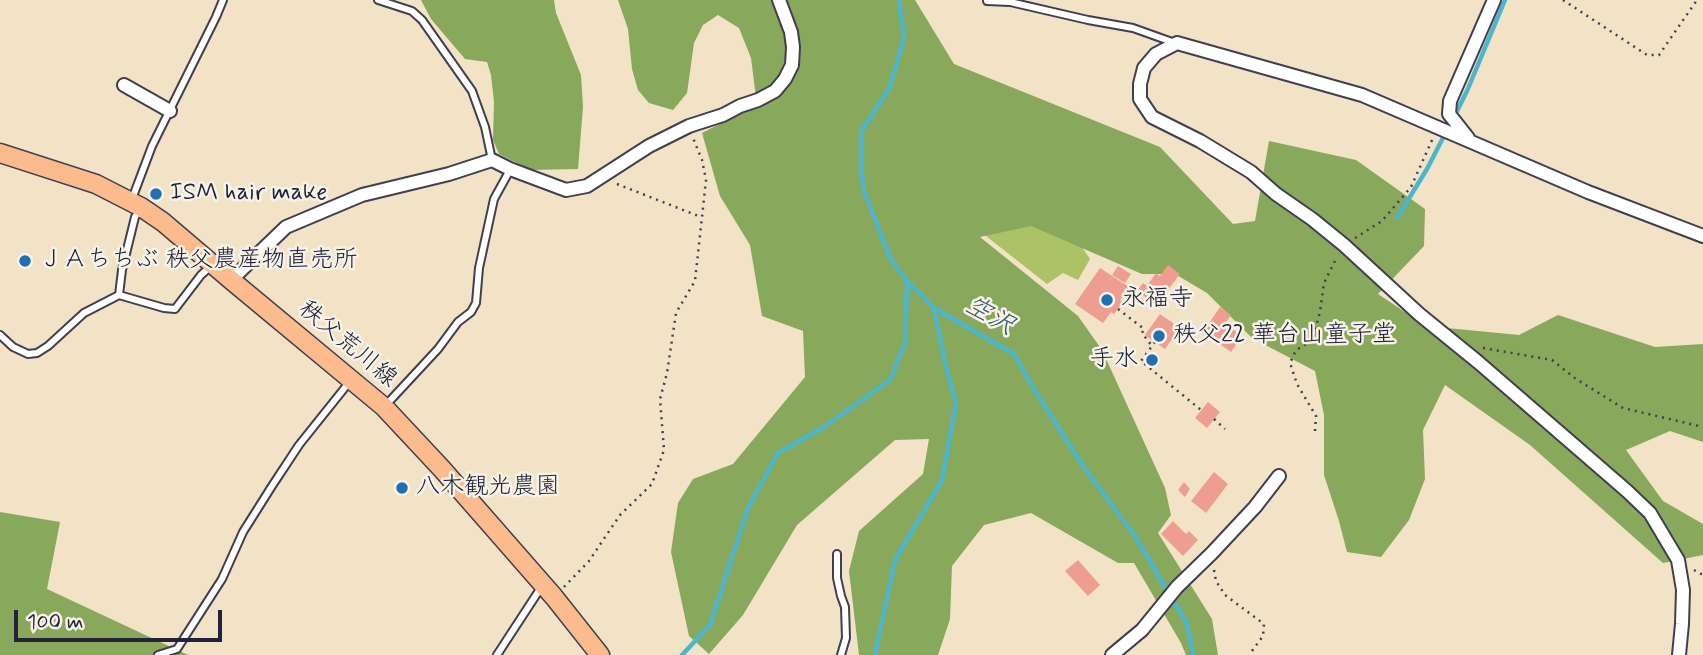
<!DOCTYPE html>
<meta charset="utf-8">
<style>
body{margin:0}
#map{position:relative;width:1703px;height:655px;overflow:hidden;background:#f2e2c6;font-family:Mynerve,sans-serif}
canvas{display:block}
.scale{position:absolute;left:14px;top:610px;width:208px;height:32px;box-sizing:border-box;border:4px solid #22223b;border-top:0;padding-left:9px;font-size:21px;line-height:24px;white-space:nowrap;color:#22223b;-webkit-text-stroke:5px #f7f3e8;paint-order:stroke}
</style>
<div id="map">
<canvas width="1703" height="655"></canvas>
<div class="scale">100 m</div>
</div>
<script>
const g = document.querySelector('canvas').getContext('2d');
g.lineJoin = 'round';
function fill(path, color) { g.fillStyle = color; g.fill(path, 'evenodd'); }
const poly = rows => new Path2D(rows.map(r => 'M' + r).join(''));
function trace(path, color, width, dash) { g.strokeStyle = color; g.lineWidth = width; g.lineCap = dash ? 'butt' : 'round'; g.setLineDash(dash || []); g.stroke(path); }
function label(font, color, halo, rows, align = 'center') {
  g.font = font + ' Mynerve,"Klee One",sans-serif'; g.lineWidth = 5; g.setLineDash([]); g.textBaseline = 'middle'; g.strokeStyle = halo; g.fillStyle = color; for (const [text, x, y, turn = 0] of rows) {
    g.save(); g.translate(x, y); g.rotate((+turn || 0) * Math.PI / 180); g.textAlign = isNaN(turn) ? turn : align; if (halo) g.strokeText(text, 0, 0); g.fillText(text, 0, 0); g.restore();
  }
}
fill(poly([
 [962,173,1074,235,1090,259,1078,280,1063,273,1047,284,972,225]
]), '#abc266');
fill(poly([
 [421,0,554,0,556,13,581,75,583,107,578,169,531,170,499,154,493,140,494,102,491,75,487,62,465,59,431,19],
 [618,0,915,0,954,64,1160,147,1233,224,1255,221,1269,141,1356,160,1425,209,1424,246,1378,294,1426,326,1519,335,1558,315,1655,347,1703,344,1703,442,1670,431,1626,450,1663,501,1703,524,1703,555,1663,563,1530,445,1445,385,1423,430,1425,479,1409,520,1381,557,1347,552,1339,521,1324,475,1324,415,1315,371,1252,338,1207,293,1175,274,1142,274,1031,226,980,237,1078,316,1102,350,1165,488,1171,515,1158,533,1212,619,1218,655,1186,655,1181,643,1134,563,1118,563,1031,513,984,525,952,566,950,619,938,655,859,655,849,571,859,531,923,474,929,439,895,440,797,525,743,615,709,654,689,636,671,552,678,503,693,479,733,464,805,377,803,331,762,316,750,245,720,196,702,133,757,105,751,58,739,28,718,15,703,25,694,43,687,93,673,110,649,103,638,90,632,69,628,29],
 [0,512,60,522,47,589,188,655,0,655]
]), '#88a85b');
trace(poly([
 [899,0,904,38,892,79,890,87,861,132,861,170,864,191,891,260,907,281,934,308,1014,354,1037,394,1083,466,1135,536,1187,624,1193,655],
 [1454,117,1467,91,1505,0],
 [1397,218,1427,169,1445,134],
 [682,655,710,625,748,508,778,453,824,427,890,380,905,343,907,281],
 [875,655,895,560,942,480,956,403,946,367,934,308]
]), '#4db6cb', 4.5);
fill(poly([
 [1168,265,1180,274,1156,305,1137,291,1143,283,1147,286,1156,273,1160,276],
 [1118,266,1131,274,1125,283,1112,275],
 [1100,268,1129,287,1120,300,1123,302,1114,314,1111,312,1103,323,1075,304],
 [1220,307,1231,315,1225,324,1242,336,1231,352,1203,332],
 [1160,314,1180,328,1165,349,1145,335],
 [1208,402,1220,412,1207,428,1195,418],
 [1214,472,1228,484,1206,513,1191,501],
 [1184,482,1190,489,1185,497,1178,490],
 [1173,521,1186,534,1189,531,1198,540,1183,556,1161,534],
 [1078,560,1100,585,1088,596,1065,571]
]), '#ee9d91');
const lane = poly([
 [378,0,412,11,422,20,472,91,485,127,492,160],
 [987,1,1010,2,1088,20,1133,28,1175,43],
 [132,199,152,146,216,17,223,0],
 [119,295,164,308,175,309,201,275,211,266],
 [0,335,13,347,28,354,37,353,48,346,84,313,119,295,122,270,135,217,140,209],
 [385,406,438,349,458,322,471,312,476,303,479,268,494,199,510,170],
 [837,554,837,578,841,596,845,607,846,638,841,655],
 [158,655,177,649,222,579,243,532,272,486,299,445,351,380],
 [497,655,542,586]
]);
const street = poly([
 [124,85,170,111],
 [1468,138,1449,114,1450,101,1494,0],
 [231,280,286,227,362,195,449,174,492,160,510,169,566,190,587,186,649,146,689,126,723,115,740,106,758,100,775,91,785,79,792,65,793,47,791,32,779,0],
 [1112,655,1142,630,1177,587,1212,553,1255,507,1279,476],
 [1679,655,1682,624,1683,590,1678,560,1650,513,1627,491,1478,362,1419,314,1344,245,1312,219,1276,194,1251,172,1200,141,1152,117,1140,99,1140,84,1144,68,1156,54,1177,43,1362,95,1588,192,1703,236]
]);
const primary = poly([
 [0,153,96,184,141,207,163,222,231,280,384,407,442,469,554,597,600,655]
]);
trace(lane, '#413f50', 10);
trace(street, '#413f50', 16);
trace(primary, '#413f50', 21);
trace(poly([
 [1563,0,1647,55,1659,55,1697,0],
 [617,184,701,217],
 [1355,238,1382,221,1411,187,1433,138],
 [1118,309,1144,329,1142,333,1152,346],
 [1155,342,1141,361,1201,410],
 [1483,348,1552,360,1576,379,1623,408,1703,427],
 [1214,419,1225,429],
 [1315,431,1316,416,1297,384,1290,363,1296,350,1312,341,1320,312,1324,283,1337,257],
 [1214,570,1216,581,1225,595,1264,624,1263,636,1249,655],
 [1694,570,1703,575],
 [564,587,589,561,620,515,652,484,664,450,660,399,667,373,676,313,695,281,706,180,702,160,693,138]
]), '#413f50', 2.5, [2, 5]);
trace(lane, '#fff', 6);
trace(street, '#fff', 12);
trace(primary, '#fbbb8d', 18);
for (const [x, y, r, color] of [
 [156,194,7,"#1f6fb2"],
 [25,261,7,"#1f6fb2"],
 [1107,300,7,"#1f6fb2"],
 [1159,336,7,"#1f6fb2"],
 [1152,360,7,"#1f6fb2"],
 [402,488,7,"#1f6fb2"]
]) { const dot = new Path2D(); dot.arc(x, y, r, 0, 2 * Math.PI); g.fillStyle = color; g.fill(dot); trace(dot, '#f7f3e8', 2.5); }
label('24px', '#22223b', '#f7f3e8', [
 ["ISM hair make",170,194],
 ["ＪＡちちぶ 秩父農産物直売所",39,261],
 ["永福寺",1121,300],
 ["秩父22 華台山童子堂",1173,336],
 ["手水",1138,360,"right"],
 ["八木観光農園",416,488]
], 'left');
label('24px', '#22223b', '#f7f3e8', [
 ["秩父荒川線",347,345,40]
]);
label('italic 26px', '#31566d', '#f7f3e8', [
 ["空沢",989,317,30]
]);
</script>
